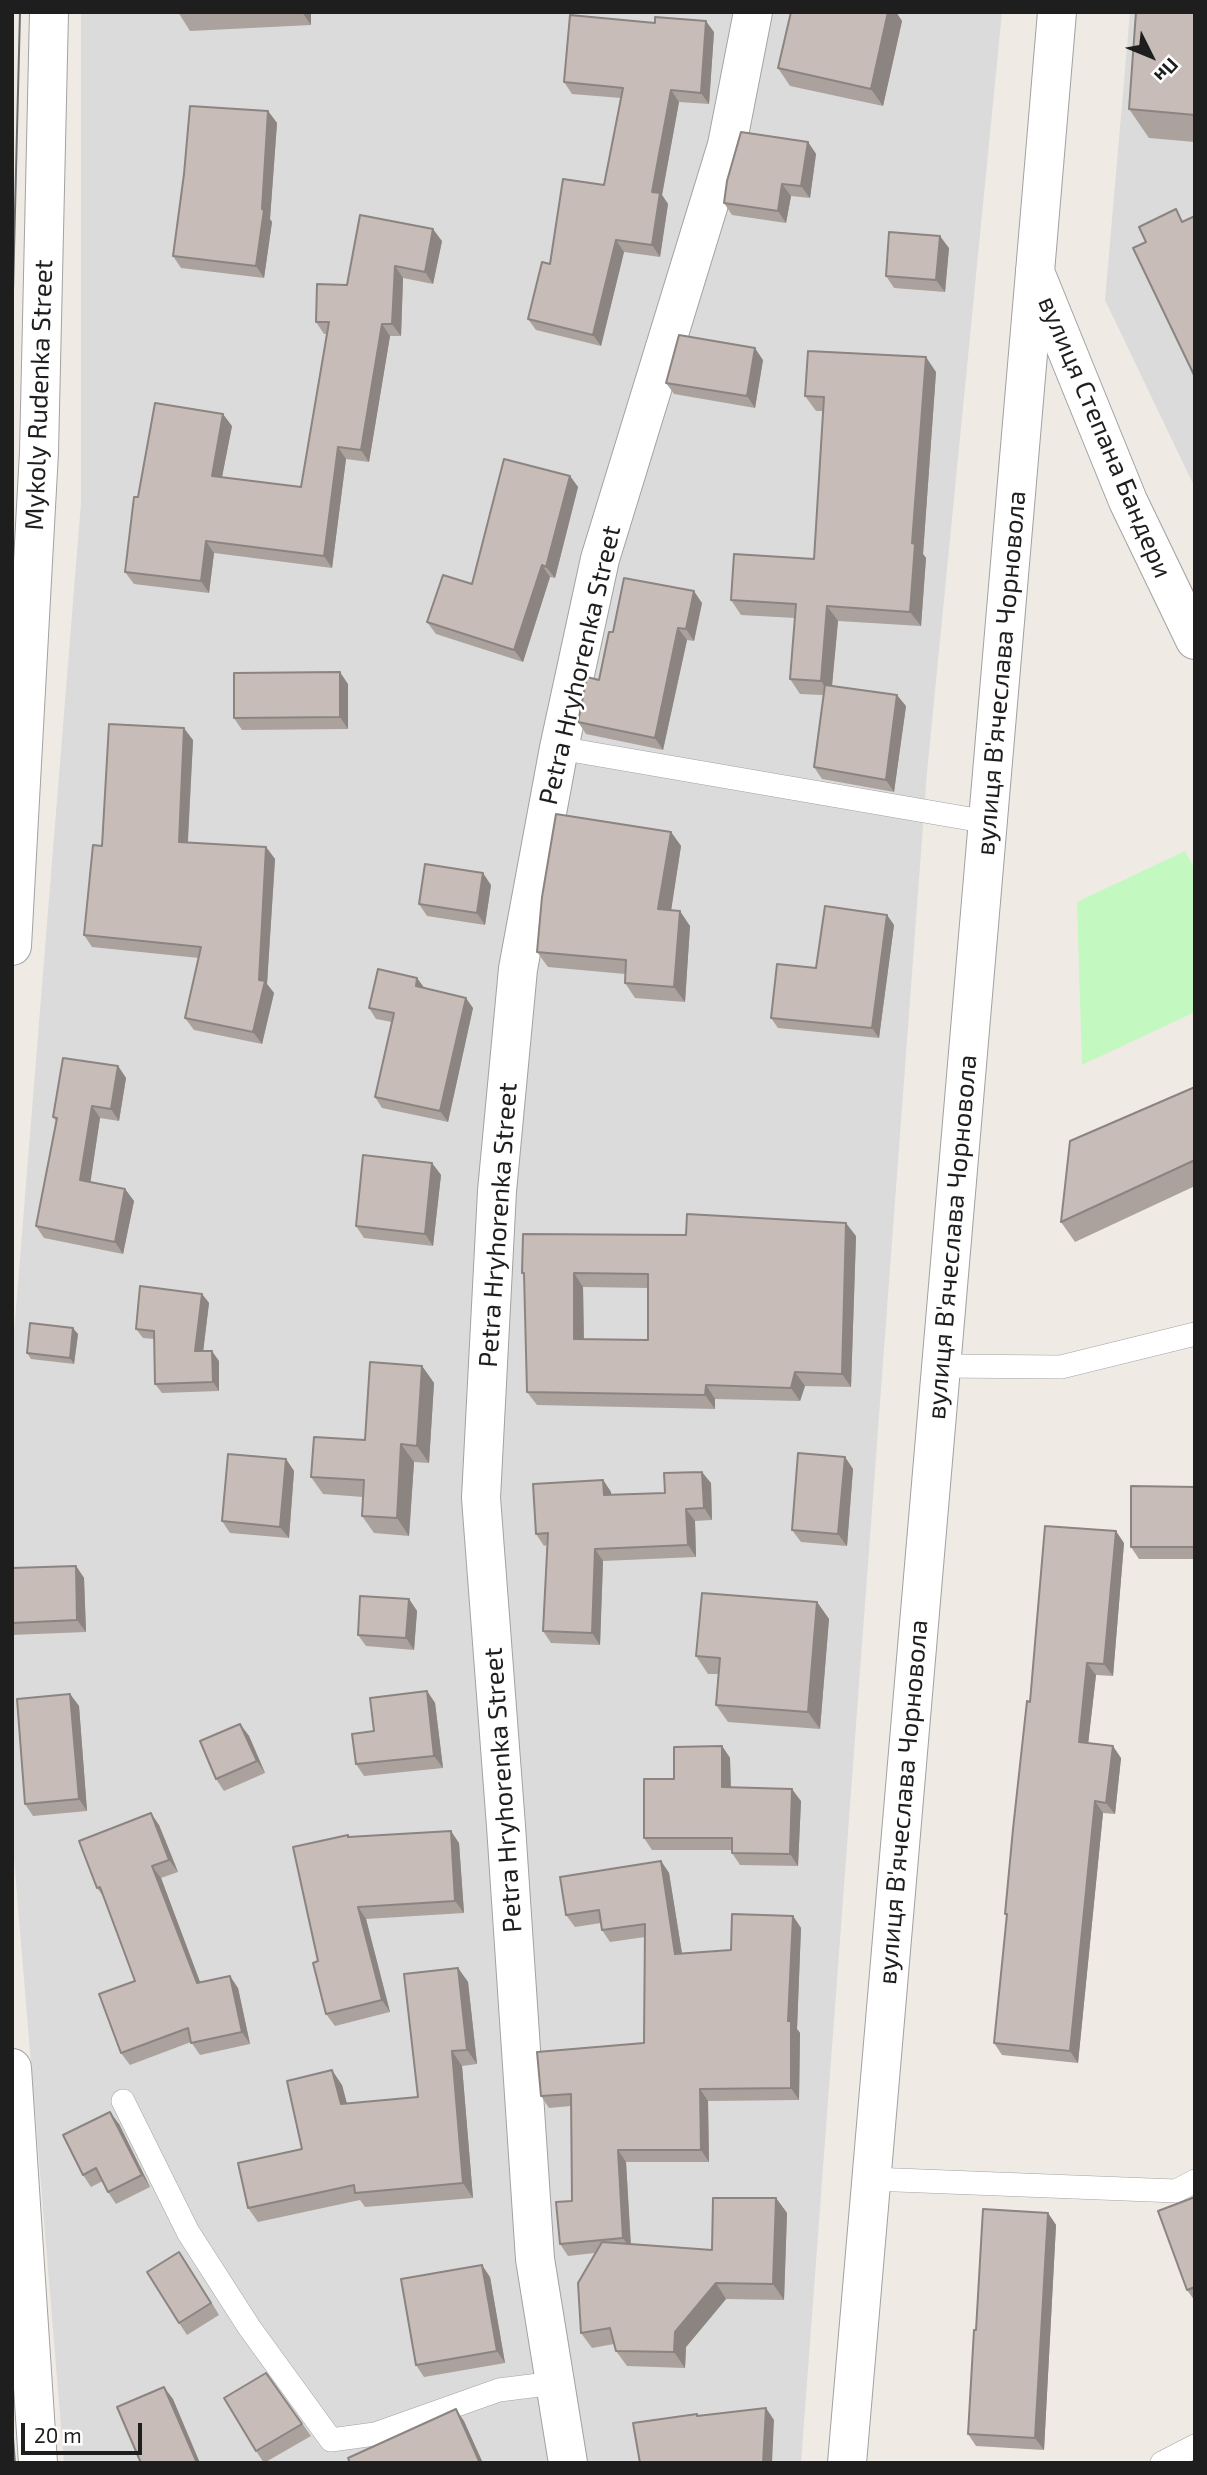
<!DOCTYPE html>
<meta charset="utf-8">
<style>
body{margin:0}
#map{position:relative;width:1207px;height:2475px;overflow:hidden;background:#efeae4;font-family:"Exo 2",sans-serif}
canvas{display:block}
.frame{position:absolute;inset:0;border:14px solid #1e1e1e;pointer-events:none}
.north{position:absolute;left:1116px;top:21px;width:70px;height:70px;-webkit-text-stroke:5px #fff;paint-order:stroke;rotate:133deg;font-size:19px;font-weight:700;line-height:28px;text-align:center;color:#1e1e1e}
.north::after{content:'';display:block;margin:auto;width:24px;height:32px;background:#1e1e1e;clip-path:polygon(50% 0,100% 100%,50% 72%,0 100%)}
.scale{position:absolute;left:21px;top:2423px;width:121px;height:32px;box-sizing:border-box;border:4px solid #1e1e1e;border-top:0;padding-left:9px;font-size:21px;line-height:24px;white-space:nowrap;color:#1e1e1e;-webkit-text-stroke:5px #fff;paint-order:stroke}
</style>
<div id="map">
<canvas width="1207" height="2475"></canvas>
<div class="frame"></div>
<div class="north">Пн</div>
<div class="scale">20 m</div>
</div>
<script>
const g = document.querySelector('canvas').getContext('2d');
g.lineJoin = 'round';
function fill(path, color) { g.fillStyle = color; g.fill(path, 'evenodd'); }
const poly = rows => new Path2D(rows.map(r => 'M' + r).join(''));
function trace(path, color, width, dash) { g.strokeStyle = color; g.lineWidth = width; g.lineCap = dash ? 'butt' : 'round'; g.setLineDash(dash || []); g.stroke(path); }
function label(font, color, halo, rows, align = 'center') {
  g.font = font + ' "Exo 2",sans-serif'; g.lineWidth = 5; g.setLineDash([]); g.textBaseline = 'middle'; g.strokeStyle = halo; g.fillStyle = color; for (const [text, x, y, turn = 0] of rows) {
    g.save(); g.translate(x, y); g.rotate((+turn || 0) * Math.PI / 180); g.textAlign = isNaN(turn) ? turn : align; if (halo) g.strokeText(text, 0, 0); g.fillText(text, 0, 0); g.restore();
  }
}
fill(poly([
 [81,12,1002,12,927,772,801,2463,64,2463,12,1834,12,1357,81,503],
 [1130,12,1195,12,1195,488,1105,300]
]), '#dcdbdb');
fill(poly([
 [1185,851,1195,870,1195,1012,1082,1065,1077,902]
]), '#c3f9c1');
const service = poly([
 [559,748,988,822],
 [941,1366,1061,1367,1195,1334],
 [123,2101,188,2232,249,2327,331,2440,375,2434,499,2390,555,2383],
 [871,2179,1176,2191,1195,2181],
 [1162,2463,1195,2446]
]);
const minor = poly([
 [12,946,39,452,49,12],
 [12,2068,38,2463],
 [568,2463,535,2259,506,1826,481,1498,497,1191,518,969,559,748,600,559,727,145,753,12],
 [847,2463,1035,272]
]);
const tertiary = poly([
 [1057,12,1035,272,1128,501,1195,640]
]);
trace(service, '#a2a2a2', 24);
trace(minor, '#a2a2a2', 40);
trace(tertiary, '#a2a2a2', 40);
trace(service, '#fff', 23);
trace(minor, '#fff', 38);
trace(tertiary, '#fff', 38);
trace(poly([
 [12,330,20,12],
 [12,2425,15,2463]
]), '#6c6c6c', 2);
fill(poly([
 [178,12,311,12,311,25,190,31],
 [791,12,896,12,902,21,883,106,790,86,778,68],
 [1195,12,1195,142,1149,138,1129,109],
 [714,32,709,104,679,102,662,195,668,204,660,257,624,252,601,346,536,330,528,319,550,264,604,185,621,98,572,94,564,82],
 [268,111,277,123,270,219,272,222,264,278,181,268,173,256],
 [808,142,816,154,810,198,791,196,786,223,732,215,724,203],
 [442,241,433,284,403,278,401,336,390,336,369,462,346,459,332,568,214,553,209,593,134,584,125,572,138,497,232,426,222,477,301,487,327,334,324,334,316,322,347,285],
 [949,248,945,292,894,288,886,276],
 [763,360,755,408,674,394,666,383],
 [936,372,923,554,926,558,921,626,838,621,832,686,906,706,894,792,822,779,814,767,823,695,800,694,790,679,795,618,741,615,731,600,814,559,823,411,816,411,805,396],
 [570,476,578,487,555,578,550,577,523,662,436,634,427,622,472,584],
 [702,603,694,641,687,640,663,750,586,734,578,722,599,680,613,632],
 [348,684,348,729,242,730,234,718],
 [193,740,188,843,266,847,275,859,267,984,274,993,262,1044,194,1030,185,1018,199,958,92,947,84,935,102,846],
 [671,832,681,846,671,910,690,926,685,1002,635,998,625,983,625,974,548,967,537,952],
 [491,885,485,925,427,916,419,904],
 [887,915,894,925,879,1038,778,1028,771,1018],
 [417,978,424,988,473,1008,448,1122,382,1108,375,1097,392,1022,376,1019,369,1008],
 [118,1066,126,1078,119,1121,100,1118,90,1182,125,1189,134,1201,123,1254,44,1238,36,1226,57,1122,53,1117],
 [1195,1087,1195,1186,1075,1242,1061,1222],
 [432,1163,441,1175,433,1246,364,1238,356,1226],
 [856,1236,851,1387,805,1386,800,1401,715,1399,715,1409,537,1405,527,1392,524,1276,522,1273],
 [583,1287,648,1288,648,1340,584,1339],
 [202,1294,209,1303,203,1351,219,1361,219,1391,162,1393,155,1384,154,1339,143,1338,136,1329],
 [78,1334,74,1364,31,1359,27,1353],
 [422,1366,434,1383,429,1463,414,1462,409,1536,374,1533,362,1516,363,1497,323,1494,311,1477,365,1440],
 [845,1457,853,1469,847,1546,801,1542,792,1530],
 [286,1459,294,1471,289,1538,230,1533,222,1521],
 [603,1480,611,1492,611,1495,665,1493,711,1483,712,1520,695,1521,696,1557,603,1561,600,1645,551,1643,543,1631,547,1545,544,1546,536,1534],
 [1195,1487,1195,1559,1139,1559,1131,1547],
 [1124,1543,1113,1676,1096,1675,1088,1743,1121,1758,1115,1814,1103,1813,1078,2063,1002,2055,994,2043,1007,1916,1005,1914,1030,1702],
 [76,1566,84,1578,86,1632,12,1635,12,1568],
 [409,1599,417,1611,414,1650,366,1646,358,1635],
 [817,1602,829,1619,820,1729,728,1722,716,1705,718,1674,708,1674,696,1656],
 [427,1691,435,1703,443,1768,364,1776,356,1764,374,1731],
 [70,1694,79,1706,87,1811,33,1816,25,1804],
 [240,1724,249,1736,265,1773,224,1791,216,1779],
 [722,1746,730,1758,731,1787,801,1801,798,1866,740,1865,732,1853,732,1850,652,1850,644,1838,674,1779],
 [159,1825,178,1872,161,1878,200,1983,238,1988,250,2044,200,2055,191,2042,130,2065,121,2053,135,1981,103,1896,97,1888],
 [348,1835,350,1837,459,1843,464,1913,366,1919,390,2012,335,2026,326,2014,318,1961],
 [661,1861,669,1873,682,1953,731,1950,793,1916,801,1928,797,2029,800,2033,799,2100,708,2101,709,2162,626,2162,631,2244,712,2250,776,2198,787,2213,784,2300,726,2299,686,2347,685,2368,627,2366,616,2351,614,2344,592,2348,581,2333,595,2253,568,2256,560,2244,572,2201,571,2106,549,2108,541,2096,644,2043,645,1937,610,1942,602,1930,601,1923,575,1927,566,1915],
 [458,1968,468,1982,477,2064,462,2066,473,2198,365,2207,360,2200,258,2222,248,2208,302,2149,342,2085,347,2104,418,2097],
 [119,2124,150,2187,116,2204,108,2192,103,2181,91,2187,83,2175],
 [1195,2197,1195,2301,1187,2290],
 [1048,2213,1056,2225,1044,2450,976,2446,968,2434,976,2330],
 [187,2264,219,2315,187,2335,179,2323],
 [490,2277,505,2363,424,2377,416,2365],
 [266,2373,311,2436,264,2463,256,2451]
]), '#aba29d');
fill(poly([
 [302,12,311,12,311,25],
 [888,12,896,12,902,21,883,106,871,89],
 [706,21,714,32,709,104,701,93],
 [671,90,679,102,662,195,668,204,660,257,652,245,652,192],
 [268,111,277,123,270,219,272,222,264,278,256,266,262,209],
 [808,142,816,154,810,198,801,186],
 [782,184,791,196,786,223,778,211],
 [433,229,442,241,433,284,425,272],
 [940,236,949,248,945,292,936,280],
 [616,240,624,252,601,346,593,335],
 [395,266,403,278,401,336,392,324],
 [382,324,390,336,369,462,361,450],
 [755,348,763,360,755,408,747,396],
 [926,357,936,372,923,554,926,558,921,626,910,612,912,543],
 [223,414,232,426,220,487,212,476],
 [338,447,346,459,332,568,324,556],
 [570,476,578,487,555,578,546,567],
 [206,541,214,553,209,593,201,581],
 [542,565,550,577,523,662,514,650],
 [694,591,702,603,694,641,686,629],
 [827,606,838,621,831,696,821,681],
 [678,628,687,640,663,750,655,738],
 [340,672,348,684,348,729,340,717],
 [897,695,906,706,894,792,886,780],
 [184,728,193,740,187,854,179,842],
 [671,832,681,846,669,924,658,909],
 [266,847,275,859,267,984,274,993,262,1044,253,1032,259,980],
 [483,873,491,885,485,925,477,913],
 [680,911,690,926,685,1002,674,987],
 [887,915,894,925,879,1038,872,1028],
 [417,978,425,989,416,986],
 [466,998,473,1008,448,1122,440,1111],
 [118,1066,126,1078,119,1121,111,1109],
 [92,1106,100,1118,89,1192,80,1180],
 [432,1163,441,1175,433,1246,425,1234],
 [125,1189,134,1201,123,1254,115,1242],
 [846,1223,856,1236,851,1387,842,1374],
 [574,1273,583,1287,584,1352,574,1339],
 [202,1294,209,1303,202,1361,195,1351],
 [73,1328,78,1334,74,1364,70,1358],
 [212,1351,219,1361,219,1391,213,1382],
 [422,1366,434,1383,429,1463,417,1446],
 [795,1372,805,1386,800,1401,791,1388],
 [706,1385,715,1399,715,1409,705,1395],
 [401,1444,414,1462,409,1536,397,1518],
 [845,1457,853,1469,847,1546,838,1534],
 [286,1459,294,1471,289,1538,280,1527],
 [702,1472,711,1483,712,1520,704,1508],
 [603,1480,611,1492,612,1507,604,1495],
 [686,1509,695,1521,696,1557,688,1545],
 [1116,1531,1124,1543,1113,1676,1104,1664],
 [595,1549,603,1561,600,1645,592,1633],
 [76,1566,84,1578,86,1632,77,1620],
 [409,1599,417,1611,414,1650,406,1638],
 [817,1602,829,1619,820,1729,808,1712],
 [1087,1663,1096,1675,1087,1754,1079,1742],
 [427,1691,435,1703,443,1768,434,1756],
 [70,1694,79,1706,87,1811,79,1799],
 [240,1724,249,1736,265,1773,257,1761],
 [722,1746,730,1758,731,1799,722,1787],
 [1113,1746,1121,1758,1115,1814,1106,1803],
 [792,1789,801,1801,798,1866,790,1854],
 [1095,1801,1103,1813,1078,2063,1070,2051],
 [151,1813,159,1825,178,1872,169,1860],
 [451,1831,459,1843,464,1913,455,1901],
 [661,1861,669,1873,684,1966,675,1954],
 [152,1866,161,1878,205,1995,197,1983],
 [358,1907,366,1919,390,2012,382,2000],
 [793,1916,801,1928,797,2029,800,2033,799,2100,791,2088,788,2021],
 [458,1968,468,1982,477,2064,467,2050],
 [230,1976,238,1988,250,2044,242,2032],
 [452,2051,462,2066,473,2198,463,2183],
 [332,2070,342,2085,351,2119,341,2104],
 [700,2089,708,2101,709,2162,701,2150],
 [110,2112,119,2124,150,2187,142,2175],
 [618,2150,626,2162,631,2250,623,2238],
 [776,2198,787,2213,784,2300,773,2284],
 [1048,2213,1056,2225,1044,2450,1035,2438],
 [179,2252,187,2264,219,2315,211,2303],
 [482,2265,490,2277,505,2363,497,2351],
 [716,2283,726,2299,686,2347,685,2368,674,2352,675,2332],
 [164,2387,173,2399,200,2463,197,2463],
 [766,2408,774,2420,772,2463,763,2463],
 [456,2409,464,2421,483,2463,480,2463,479,2461]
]), '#8b8480');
const building = poly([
 [178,12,205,12,178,13,178,12],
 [791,12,888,12,871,89,778,68,791,12],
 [1136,12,1195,12,1195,115,1129,109,1136,12],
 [570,15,655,23,655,17,706,21,701,93,671,90,652,192,660,193,652,245,616,240,593,335,528,319,542,262,550,264,563,179,604,185,623,88,564,82,570,15],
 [190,106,268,111,262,209,264,210,256,266,173,256,184,174,190,106],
 [741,132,808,142,801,186,782,184,778,211,724,203,727,181,741,132],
 [1176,209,1182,222,1195,216,1195,377,1133,248,1146,242,1139,227,1176,209],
 [360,215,433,229,425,272,395,266,392,324,382,324,361,450,338,447,324,556,206,541,201,581,125,572,134,497,138,497,155,403,223,414,212,476,301,487,329,322,316,322,317,284,347,285,360,215],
 [889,232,940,236,936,280,886,276,889,232],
 [679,335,755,348,747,396,666,383,679,335],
 [808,351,926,357,912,543,915,544,910,612,827,606,821,681,790,679,796,604,731,600,734,554,814,559,824,397,805,396,808,351],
 [504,459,570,476,546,567,542,565,514,650,427,622,443,575,472,584,504,459],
 [624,578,694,591,686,629,678,628,655,738,578,722,587,677,599,680,609,632,613,632,624,578],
 [340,672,340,717,234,718,234,673,340,672],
 [825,685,897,695,886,780,814,767,825,685],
 [109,724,184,728,179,842,266,847,259,980,265,981,253,1032,185,1018,201,947,84,935,93,845,102,846,109,724],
 [556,814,671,832,658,909,680,911,674,987,625,983,626,960,537,952,542,897,556,814],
 [425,864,483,873,477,913,419,904,425,864],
 [825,906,887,915,872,1028,771,1018,777,964,816,968,825,906],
 [378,969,417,978,416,986,466,998,440,1111,375,1097,394,1013,369,1008,378,969],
 [63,1058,118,1066,111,1109,92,1106,80,1180,125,1189,115,1242,36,1226,57,1118,53,1117,63,1058],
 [1195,1087,1195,1160,1061,1222,1070,1141,1195,1087],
 [363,1155,432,1163,425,1234,356,1226,363,1155],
 [687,1214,846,1223,842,1374,795,1372,791,1388,706,1385,705,1395,527,1392,524,1273,522,1273,523,1234,686,1235,687,1214],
 [574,1273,648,1274,648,1340,574,1339,574,1273],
 [140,1286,202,1294,195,1351,212,1351,213,1382,155,1384,154,1331,136,1329,140,1286],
 [30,1323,73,1328,70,1358,27,1353,30,1323],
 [370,1362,422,1366,417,1446,401,1444,397,1518,362,1516,364,1480,311,1477,314,1437,365,1440,370,1362],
 [798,1453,845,1457,838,1534,792,1530,798,1453],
 [228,1454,286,1459,280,1527,222,1521,228,1454],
 [702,1472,704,1508,686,1509,688,1545,595,1549,592,1633,543,1631,548,1533,536,1534,533,1484,603,1480,604,1495,665,1493,664,1473,702,1472],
 [1131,1486,1195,1487,1195,1547,1131,1547,1131,1486],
 [1045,1526,1116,1531,1104,1664,1087,1663,1079,1742,1113,1746,1106,1803,1095,1801,1070,2051,994,2043,1007,1914,1005,1914,1013,1829,1027,1701,1030,1702,1045,1526],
 [76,1566,77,1620,12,1623,12,1568,76,1566],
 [702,1593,817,1602,808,1712,716,1705,720,1658,696,1656,702,1593],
 [360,1596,409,1599,406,1638,358,1635,360,1596],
 [427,1691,434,1756,356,1764,352,1734,374,1731,370,1698,427,1691],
 [70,1694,79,1799,25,1804,17,1699,70,1694],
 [240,1724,257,1761,216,1779,200,1741,240,1724],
 [722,1746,722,1787,792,1789,790,1854,732,1853,732,1838,644,1838,644,1779,674,1779,674,1747,722,1746],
 [151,1813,169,1860,152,1866,197,1983,230,1976,242,2032,191,2043,188,2028,121,2053,99,1994,135,1981,100,1887,97,1888,79,1841,151,1813],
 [451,1831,455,1901,358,1907,382,2000,326,2014,313,1963,318,1961,293,1847,348,1835,348,1837,451,1831],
 [661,1861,675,1954,731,1950,732,1914,793,1916,788,2021,791,2021,791,2088,700,2089,701,2150,618,2150,623,2238,560,2244,556,2202,572,2201,571,2094,541,2096,537,2052,644,2043,645,1924,602,1930,599,1910,566,1915,560,1877,661,1861],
 [458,1968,467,2050,452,2051,463,2183,355,2193,354,2185,248,2208,238,2163,302,2149,287,2081,332,2070,341,2104,418,2097,404,1974,458,1968],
 [110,2112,142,2175,108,2192,96,2168,83,2175,63,2135,110,2112],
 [1195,2197,1195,2287,1187,2290,1158,2211,1195,2197],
 [713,2198,776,2198,773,2284,716,2283,675,2332,674,2352,616,2351,610,2328,581,2333,578,2283,602,2242,712,2250,713,2198],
 [983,2209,1048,2213,1035,2438,968,2434,974,2330,976,2330,983,2209],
 [179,2252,211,2303,179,2323,147,2272,179,2252],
 [482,2265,497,2351,416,2365,401,2279,482,2265],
 [266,2373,302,2424,256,2451,224,2398,266,2373],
 [164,2387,197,2463,141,2463,117,2407,164,2387],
 [766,2408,763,2463,640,2463,633,2423,697,2414,697,2416,766,2408],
 [456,2409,479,2461,476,2463,350,2463,348,2458,456,2409]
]);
fill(building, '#c7bcb7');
trace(building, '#8b8480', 2);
label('26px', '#1e1e1e', '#fff', [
 ["Mykoly Rudenka Street",39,395,-88],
 ["вулиця Степана Бандери",1105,437,67],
 ["Petra Hryhorenka Street",580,665,-77],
 ["вулиця В'ячеслава Чорновола",1001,673,-85],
 ["Petra Hryhorenka Street",498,1225,-86],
 ["вулиця В'ячеслава Чорновола",952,1237,-85],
 ["Petra Hryhorenka Street",503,1790,-94],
 ["вулиця В'ячеслава Чорновола",903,1802,-85]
]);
</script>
